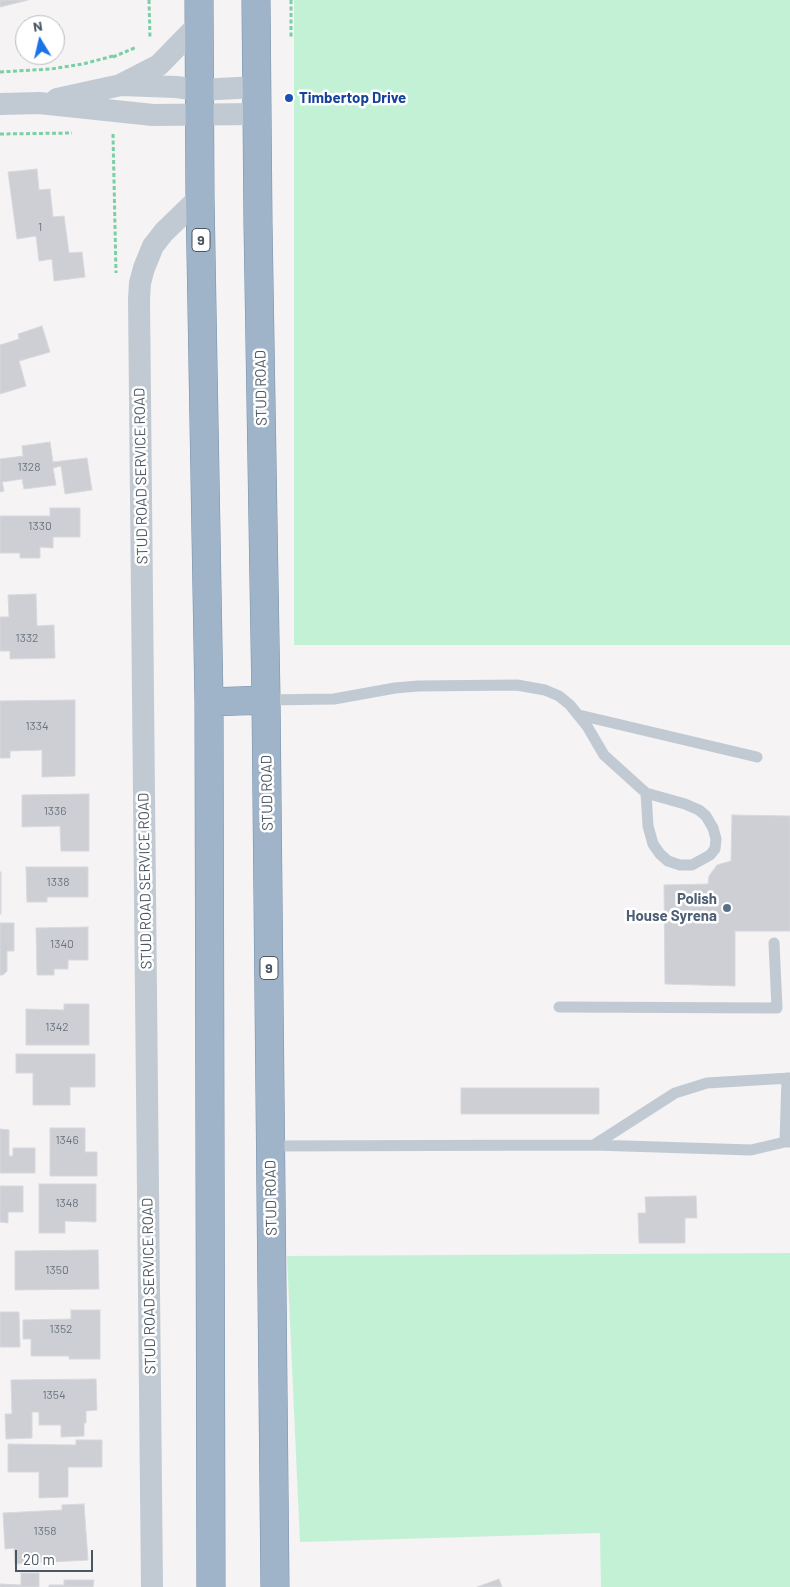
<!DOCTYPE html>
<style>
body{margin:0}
#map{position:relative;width:790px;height:1587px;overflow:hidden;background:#f5f3f3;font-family:Barlow,sans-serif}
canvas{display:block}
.north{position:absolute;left:15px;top:15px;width:50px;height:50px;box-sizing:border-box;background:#fff;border:1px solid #b7bbc0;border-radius:50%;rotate:351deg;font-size:14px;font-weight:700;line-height:20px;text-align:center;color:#4a5661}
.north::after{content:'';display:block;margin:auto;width:18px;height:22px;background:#1a73e8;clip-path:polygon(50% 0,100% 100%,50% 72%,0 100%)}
.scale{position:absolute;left:15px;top:1550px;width:78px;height:22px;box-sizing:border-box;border:2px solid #4a5661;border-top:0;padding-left:6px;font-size:15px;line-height:18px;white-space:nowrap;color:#4a5661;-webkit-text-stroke:4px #fff;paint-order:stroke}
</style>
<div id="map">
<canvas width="790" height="1587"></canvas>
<div class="north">N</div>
<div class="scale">20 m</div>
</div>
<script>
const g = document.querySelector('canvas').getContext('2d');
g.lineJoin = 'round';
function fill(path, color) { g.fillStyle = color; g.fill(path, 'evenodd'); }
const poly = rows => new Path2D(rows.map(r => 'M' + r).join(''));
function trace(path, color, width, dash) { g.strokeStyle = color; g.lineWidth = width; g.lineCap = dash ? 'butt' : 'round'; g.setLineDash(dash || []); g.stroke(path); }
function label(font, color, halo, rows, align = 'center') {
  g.font = font + ' Barlow,sans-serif'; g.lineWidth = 5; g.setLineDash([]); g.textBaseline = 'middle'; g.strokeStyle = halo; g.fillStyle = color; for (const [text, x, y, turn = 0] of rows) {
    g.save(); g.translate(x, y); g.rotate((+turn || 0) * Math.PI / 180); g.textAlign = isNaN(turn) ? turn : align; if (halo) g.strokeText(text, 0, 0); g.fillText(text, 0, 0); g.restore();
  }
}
fill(poly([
 [294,0,790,0,790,645,294,645],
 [790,1253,790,1587,601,1587,600,1533,300,1542,287,1256]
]), '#c3f1d5');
const building = poly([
 [0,0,28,0,0,7,0,0],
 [37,169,39,190,50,189,53,217,64,216,69,253,82,252,85,277,54,281,52,259,39,261,36,236,17,239,8,172,37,169],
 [42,326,50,352,19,361,26,386,0,394,0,345,19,339,18,334,42,326],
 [50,442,53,462,87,458,92,490,65,494,61,466,53,468,56,485,24,489,22,479,2,482,4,491,0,492,0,459,23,456,22,446,50,442],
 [50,508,80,508,80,537,53,537,53,548,40,547,40,558,20,558,20,553,0,553,0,516,50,516,50,508],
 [36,594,37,626,54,625,55,658,10,659,10,651,0,651,0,617,9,617,8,595,36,594],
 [75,700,75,776,42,777,42,750,10,751,10,758,0,758,0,701,75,700],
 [89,794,89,851,61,851,60,826,22,827,22,795,89,794],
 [732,815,790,816,790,931,735,931,735,986,665,984,664,885,708,884,709,876,717,865,731,861,732,815],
 [26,867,88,867,88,897,47,897,47,902,27,902,26,867],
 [0,872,1,872,1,914,0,914,0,872],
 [0,923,14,923,14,951,7,951,7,971,3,975,0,975,0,923],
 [88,927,88,960,68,960,68,969,54,969,54,975,37,975,36,928,88,927],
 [64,1004,89,1004,89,1045,26,1045,26,1009,64,1010,64,1004],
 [16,1054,95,1054,95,1087,70,1087,70,1105,33,1105,33,1073,16,1073,16,1054],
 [461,1088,599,1088,599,1114,461,1114,461,1088],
 [50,1128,85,1128,85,1152,97,1152,97,1176,50,1176,50,1128],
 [0,1129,9,1130,9,1156,13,1156,13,1148,35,1148,35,1173,0,1173,0,1129],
 [39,1184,96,1184,96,1222,65,1221,65,1233,39,1233,39,1184],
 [0,1186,23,1186,23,1212,8,1212,8,1223,0,1222,0,1186],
 [696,1196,697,1218,685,1218,685,1243,639,1243,638,1213,646,1213,645,1197,696,1196],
 [98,1250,99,1289,15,1290,15,1251,98,1250],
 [71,1310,100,1310,100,1359,69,1359,69,1356,31,1356,31,1339,23,1339,23,1320,71,1319,71,1310],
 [0,1312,19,1312,20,1347,0,1347,0,1312],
 [96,1379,97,1410,86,1411,86,1423,84,1423,84,1436,61,1437,61,1425,39,1425,39,1412,32,1412,32,1438,6,1439,5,1414,12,1414,11,1380,96,1379],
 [76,1440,102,1440,102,1467,68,1467,68,1497,39,1498,39,1472,8,1472,8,1444,76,1445,76,1440],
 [84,1504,88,1560,15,1564,14,1548,5,1549,3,1513,62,1510,62,1505,84,1504],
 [21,1573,39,1573,39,1587,0,1587,0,1584,21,1585,21,1573],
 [499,1579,502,1587,477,1587,499,1579],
 [64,1580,94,1580,93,1587,49,1587,49,1585,64,1585,64,1580]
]);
fill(building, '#cdcfd5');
trace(building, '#d7d9de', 1);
const trunk = poly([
 [199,0,200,197,209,702,211,1587],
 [256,0,258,224,266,700,275,1587],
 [209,702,266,700]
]);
trace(trunk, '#7690ad', 29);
trace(poly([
 [149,0,150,39],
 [291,0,291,39],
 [113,57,137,47],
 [0,72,51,69,83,64,113,56],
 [0,134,72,133],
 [113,134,116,273]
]), '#7ad0a6', 3, [4, 2.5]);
trace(poly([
 [266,700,334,699,395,688,418,686,517,685,545,690,559,696,570,705,587,726,604,755,646,793,685,804,699,810,706,816,713,828,716,839,715,849,710,855,692,865,680,865,668,861,660,854,653,844,648,826,646,793],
 [579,715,757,757],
 [559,1007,777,1008,774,943],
 [785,1142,787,1078],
 [594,1145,675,1093,707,1083,790,1078],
 [271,1146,594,1145,751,1150,785,1142,790,1142]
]), '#c1cad2', 11);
trace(poly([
 [122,84,159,65,199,24],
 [57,99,121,85,176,87,199,90,257,87],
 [0,104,39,103,153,115,257,114],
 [152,1587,139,299,140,283,144,268,153,246,164,232,200,197]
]), '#c1cad2', 22);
trace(trunk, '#9fb4c9', 28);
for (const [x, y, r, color] of [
 [289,98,5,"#1a4fb4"],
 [727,908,5,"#5c6f8a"]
]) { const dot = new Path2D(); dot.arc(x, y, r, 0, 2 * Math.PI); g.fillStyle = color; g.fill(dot); trace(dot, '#fff', 2); }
label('12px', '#6b747e', null, [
 ["1",40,227],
 ["1328",29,467],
 ["1330",40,526],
 ["1332",27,638],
 ["1334",37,726],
 ["1336",55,811],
 ["1338",58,882],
 ["1340",62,944],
 ["1342",57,1027],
 ["1346",67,1140],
 ["1348",67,1203],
 ["1350",57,1270],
 ["1352",61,1329],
 ["1354",54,1395],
 ["1358",45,1531]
]);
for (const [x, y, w] of [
 [201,240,18],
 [269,968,18]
]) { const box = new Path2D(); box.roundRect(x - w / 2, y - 11.5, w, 23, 4); g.fillStyle = '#fff'; g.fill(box); trace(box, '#4a5661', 1); }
label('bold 14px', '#4a5661', null, [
 ["9",201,240],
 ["9",269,968]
]);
label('bold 15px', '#164399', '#fff', [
 ["Timbertop Drive",299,98]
], 'left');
label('15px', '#4a5661', '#fff', [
 ["STUD ROAD",261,388,-91],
 ["STUD ROAD SERVICE ROAD",141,476,-91],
 ["STUD ROAD",267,793,-91],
 ["STUD ROAD SERVICE ROAD",145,881,-91],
 ["STUD ROAD",271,1198,-91],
 ["STUD ROAD SERVICE ROAD",149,1286,-91]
]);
label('bold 15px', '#4e5e75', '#fff', [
 ["Polish",717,899],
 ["House Syrena",717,916]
], 'right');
</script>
